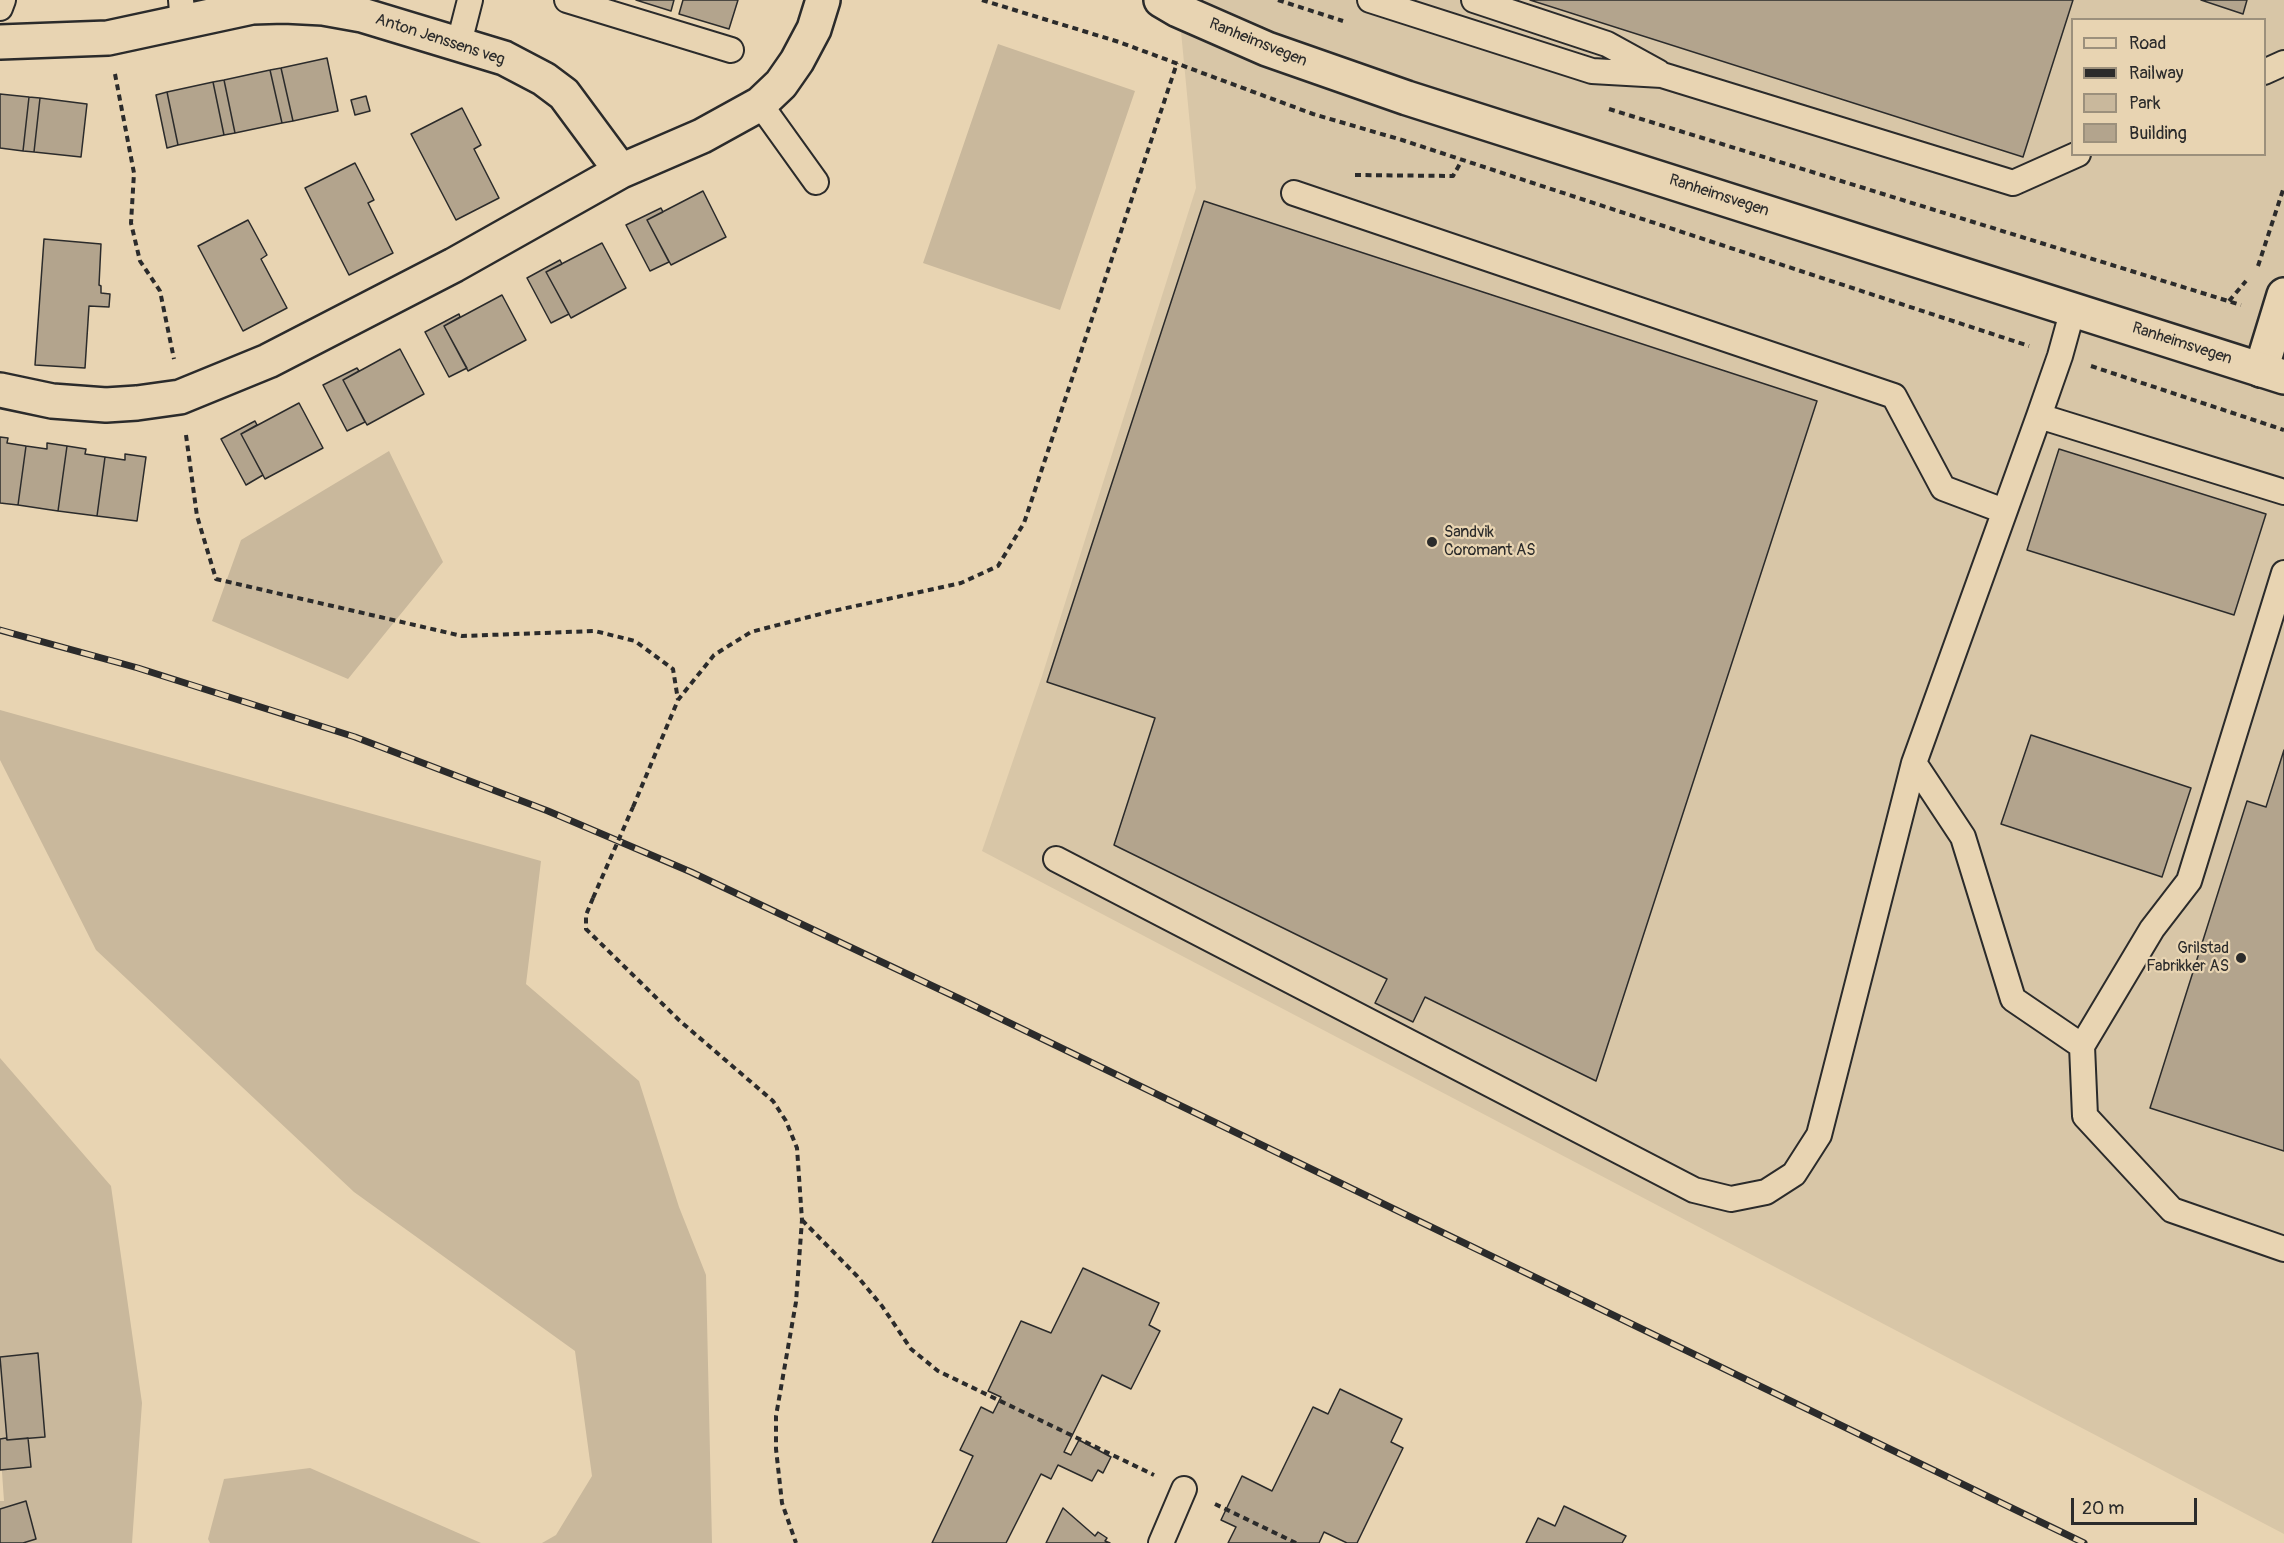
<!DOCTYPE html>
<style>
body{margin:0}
#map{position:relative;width:2284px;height:1543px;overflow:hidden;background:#e8d4b2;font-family:Pangolin,sans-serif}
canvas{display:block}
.legend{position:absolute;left:2071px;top:18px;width:195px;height:138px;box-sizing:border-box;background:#e8d4b2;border:2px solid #9c907c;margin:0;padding:8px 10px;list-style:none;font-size:18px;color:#2b2b2b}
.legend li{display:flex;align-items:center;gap:12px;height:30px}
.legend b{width:30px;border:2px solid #9c907c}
.scale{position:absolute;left:2071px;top:1498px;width:126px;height:27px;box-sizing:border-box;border:3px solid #2b2b2b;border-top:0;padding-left:8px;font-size:18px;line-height:21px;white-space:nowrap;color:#2b2b2b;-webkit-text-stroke:4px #e8d4b2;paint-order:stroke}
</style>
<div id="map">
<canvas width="2284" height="1543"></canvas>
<ul class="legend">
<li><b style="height:8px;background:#e8d4b2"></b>Road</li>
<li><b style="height:8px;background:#2b2b2b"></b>Railway</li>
<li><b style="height:16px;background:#c9b89c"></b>Park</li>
<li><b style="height:16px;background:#b3a48d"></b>Building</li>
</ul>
<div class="scale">20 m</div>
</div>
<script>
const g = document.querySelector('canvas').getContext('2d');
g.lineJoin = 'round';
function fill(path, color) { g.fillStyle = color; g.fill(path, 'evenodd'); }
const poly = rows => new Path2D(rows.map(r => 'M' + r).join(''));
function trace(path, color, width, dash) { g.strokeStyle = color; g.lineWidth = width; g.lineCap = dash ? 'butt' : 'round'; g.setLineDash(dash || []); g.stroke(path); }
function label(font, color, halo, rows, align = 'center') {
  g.font = font + ' Pangolin,sans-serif'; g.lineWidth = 4.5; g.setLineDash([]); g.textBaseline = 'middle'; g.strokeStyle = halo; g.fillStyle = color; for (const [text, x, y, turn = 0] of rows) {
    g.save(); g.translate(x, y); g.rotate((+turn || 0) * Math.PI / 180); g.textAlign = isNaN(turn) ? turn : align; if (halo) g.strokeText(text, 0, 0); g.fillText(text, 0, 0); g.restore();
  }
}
fill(poly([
 [1178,0,2284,0,2284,1534,982,851,1042,676,1196,188],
 [2072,20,2264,20,2264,154,2072,154]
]), '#d8c6a7');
fill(poly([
 [998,44,1135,91,1060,310,923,263],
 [389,451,443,562,348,679,212,621,241,540],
 [0,710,541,861,526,984,639,1081,679,1207,706,1275,712,1543,542,1543,556,1535,592,1476,575,1351,354,1192,96,950,0,760],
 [0,1058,111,1186,142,1403,132,1543,0,1543,0,1501,4,1501,0,1443],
 [310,1468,481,1543,210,1543,208,1539,224,1479]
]), '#c9b89c');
const building = poly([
 [636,0,674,0,671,11,636,0],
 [683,0,738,0,729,29,679,14,683,0],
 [1530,0,2073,0,2023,157,1530,0],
 [2201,0,2247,0,2243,14,2201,0],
 [327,58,338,111,293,121,281,68,327,58],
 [281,68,293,121,282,123,270,70,281,68],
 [270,70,282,123,235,133,224,80,270,70],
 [224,80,235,133,224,135,213,82,224,80],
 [213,82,224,135,178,145,167,92,213,82],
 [167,92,178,145,167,148,156,95,167,92],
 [0,94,29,97,23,151,0,148,0,94],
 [366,96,370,111,355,115,351,100,366,96],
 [29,97,40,98,34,152,23,151,29,97],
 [40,98,87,104,81,157,34,152,40,98],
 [462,108,481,145,474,149,499,198,456,220,411,134,462,108],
 [355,163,374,200,368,203,393,253,349,275,305,188,355,163],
 [703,191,726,237,671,265,647,220,703,191],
 [1204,201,1817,401,1596,1081,1425,997,1413,1022,1375,1003,1387,979,1114,845,1155,718,1047,682,1204,201],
 [661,208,663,212,647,220,669,262,650,271,626,225,661,208],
 [248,220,267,255,261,259,287,308,243,331,198,246,248,220],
 [44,239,101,244,99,285,101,286,101,293,110,294,109,307,89,306,85,368,35,365,44,239],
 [602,243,626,288,571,318,546,272,602,243],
 [560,260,562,264,546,272,569,314,551,323,527,278,560,260],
 [502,295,526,340,468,371,444,326,502,295],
 [459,314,460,317,444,326,467,368,449,377,425,332,459,314],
 [400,349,424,394,367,425,343,380,400,349],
 [357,368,359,371,343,380,365,422,347,431,323,385,357,368],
 [299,403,323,448,265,479,241,434,299,403],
 [255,421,257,425,241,434,263,475,246,485,221,439,255,421],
 [0,437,8,438,7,443,26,446,18,505,0,503,0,437],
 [47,443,67,446,58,511,18,505,26,446,47,449,47,443],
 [67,446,86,449,85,454,105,457,97,516,58,511,67,446],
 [2059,449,2266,514,2234,615,2027,550,2059,449],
 [125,454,146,457,137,521,97,516,105,457,125,460,125,454],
 [2031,735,2191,788,2162,877,2001,824,2031,735],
 [2284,750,2284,1151,2150,1108,2247,801,2266,807,2284,750],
 [1083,1268,1159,1303,1149,1325,1160,1331,1131,1389,1102,1375,1064,1452,1071,1455,1079,1440,1111,1457,1103,1473,1098,1470,1092,1481,1058,1465,1051,1479,1041,1474,1006,1543,932,1543,973,1456,960,1450,981,1407,993,1413,1001,1397,988,1391,1021,1321,1051,1333,1083,1268],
 [38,1353,45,1437,7,1440,0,1357,38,1353],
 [1340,1389,1402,1419,1391,1442,1403,1448,1357,1543,1347,1543,1324,1532,1319,1543,1228,1543,1236,1527,1221,1520,1242,1476,1272,1491,1313,1407,1328,1414,1340,1389],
 [6,1438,7,1440,28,1438,31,1467,0,1470,0,1439,6,1438],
 [26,1501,36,1539,23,1543,0,1543,0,1509,26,1501],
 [1564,1506,1626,1536,1622,1543,1526,1543,1538,1518,1555,1526,1564,1506],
 [1063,1508,1095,1536,1098,1532,1107,1538,1105,1541,1110,1543,1046,1543,1063,1508]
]);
fill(building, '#b3a48d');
trace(building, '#2b2b2b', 1.5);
const service = poly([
 [181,0,183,23],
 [567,0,731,50],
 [1370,0,1592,71,1662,75,2013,183,2078,154],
 [1474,0,1607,44,1658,72],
 [0,8,3,0],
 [459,43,470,0],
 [2264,72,2284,63],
 [760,104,816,182],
 [1294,193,1894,396,1943,488,2004,511],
 [2039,416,2284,492],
 [2284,573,2189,881,2152,929,2082,1046,2085,1116,2172,1210,2284,1249],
 [1914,763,1963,837,2013,999,2082,1046],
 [1056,859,1694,1190,1731,1199,1766,1192,1794,1174,1819,1135,1914,763,2039,416,2060,356,2073,309],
 [1161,1543,1184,1489]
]);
const minor = poly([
 [0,42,108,38,252,7,284,6,323,8,362,15,504,58,544,79,564,94,621,171],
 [2261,370,2284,295],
 [0,390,52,401,106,405,137,403,180,397,268,361,454,265,621,171,702,136,760,104,781,84,797,61,814,29,823,0]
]);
const tertiary = poly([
 [1161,0,1178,10,1267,49,1407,98,2284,377]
]);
trace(service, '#2b2b2b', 28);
trace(minor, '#2b2b2b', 38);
trace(tertiary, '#2b2b2b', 38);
trace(poly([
 [982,0,1119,42,1313,114,1402,140,2029,346],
 [1278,0,1343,21],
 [115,74,134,173,131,223,140,261,160,291,174,359],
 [1609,109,2241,305],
 [1355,175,1453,176,1462,160],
 [2258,266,2284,187],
 [2229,301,2246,281],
 [2091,366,2284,430],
 [186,435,197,516,216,579,462,636,595,631,635,641,673,669,678,700],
 [633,807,678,700,714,655,751,632,828,612,961,583,998,566,1024,523,1177,63],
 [593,898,586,915,586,929,680,1021,773,1101,786,1121,797,1148,802,1220,796,1302,776,1416,776,1449,782,1503,796,1543],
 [802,1220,857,1276,882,1306,911,1349,938,1371,1154,1475],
 [1215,1504,1296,1543]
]), '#2b2b2b', 4, [6, 4.5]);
trace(service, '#e8d4b2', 24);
trace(minor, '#e8d4b2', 33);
trace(tertiary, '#e8d4b2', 33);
const rail = poly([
 [0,630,138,668,355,737,548,811,691,872,958,998,2084,1543]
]);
trace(rail, '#2b2b2b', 7);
trace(rail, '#e8d4b2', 4.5, [14]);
trace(poly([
 [593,898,633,807]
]), '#2b2b2b', 4, [6, 4.5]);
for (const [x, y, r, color] of [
 [1432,542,6,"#2b2b2b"],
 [2241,958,6,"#2b2b2b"]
]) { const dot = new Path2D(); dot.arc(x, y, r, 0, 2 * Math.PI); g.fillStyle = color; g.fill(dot); trace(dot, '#e8d4b2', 2); }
label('16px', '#2b2b2b', '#e8d4b2', [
 ["Anton Jenssens veg",440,40,18],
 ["Ranheimsvegen",1258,43,22],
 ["Ranheimsvegen",1719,196,18],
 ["Ranheimsvegen",2182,344,18]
]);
label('16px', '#2b2b2b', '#e8d4b2', [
 ["Sandvik",1444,533],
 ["Coromant AS",1444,551],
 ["Grilstad",2229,949,"right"],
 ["Fabrikker AS",2229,967,"right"]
], 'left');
</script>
